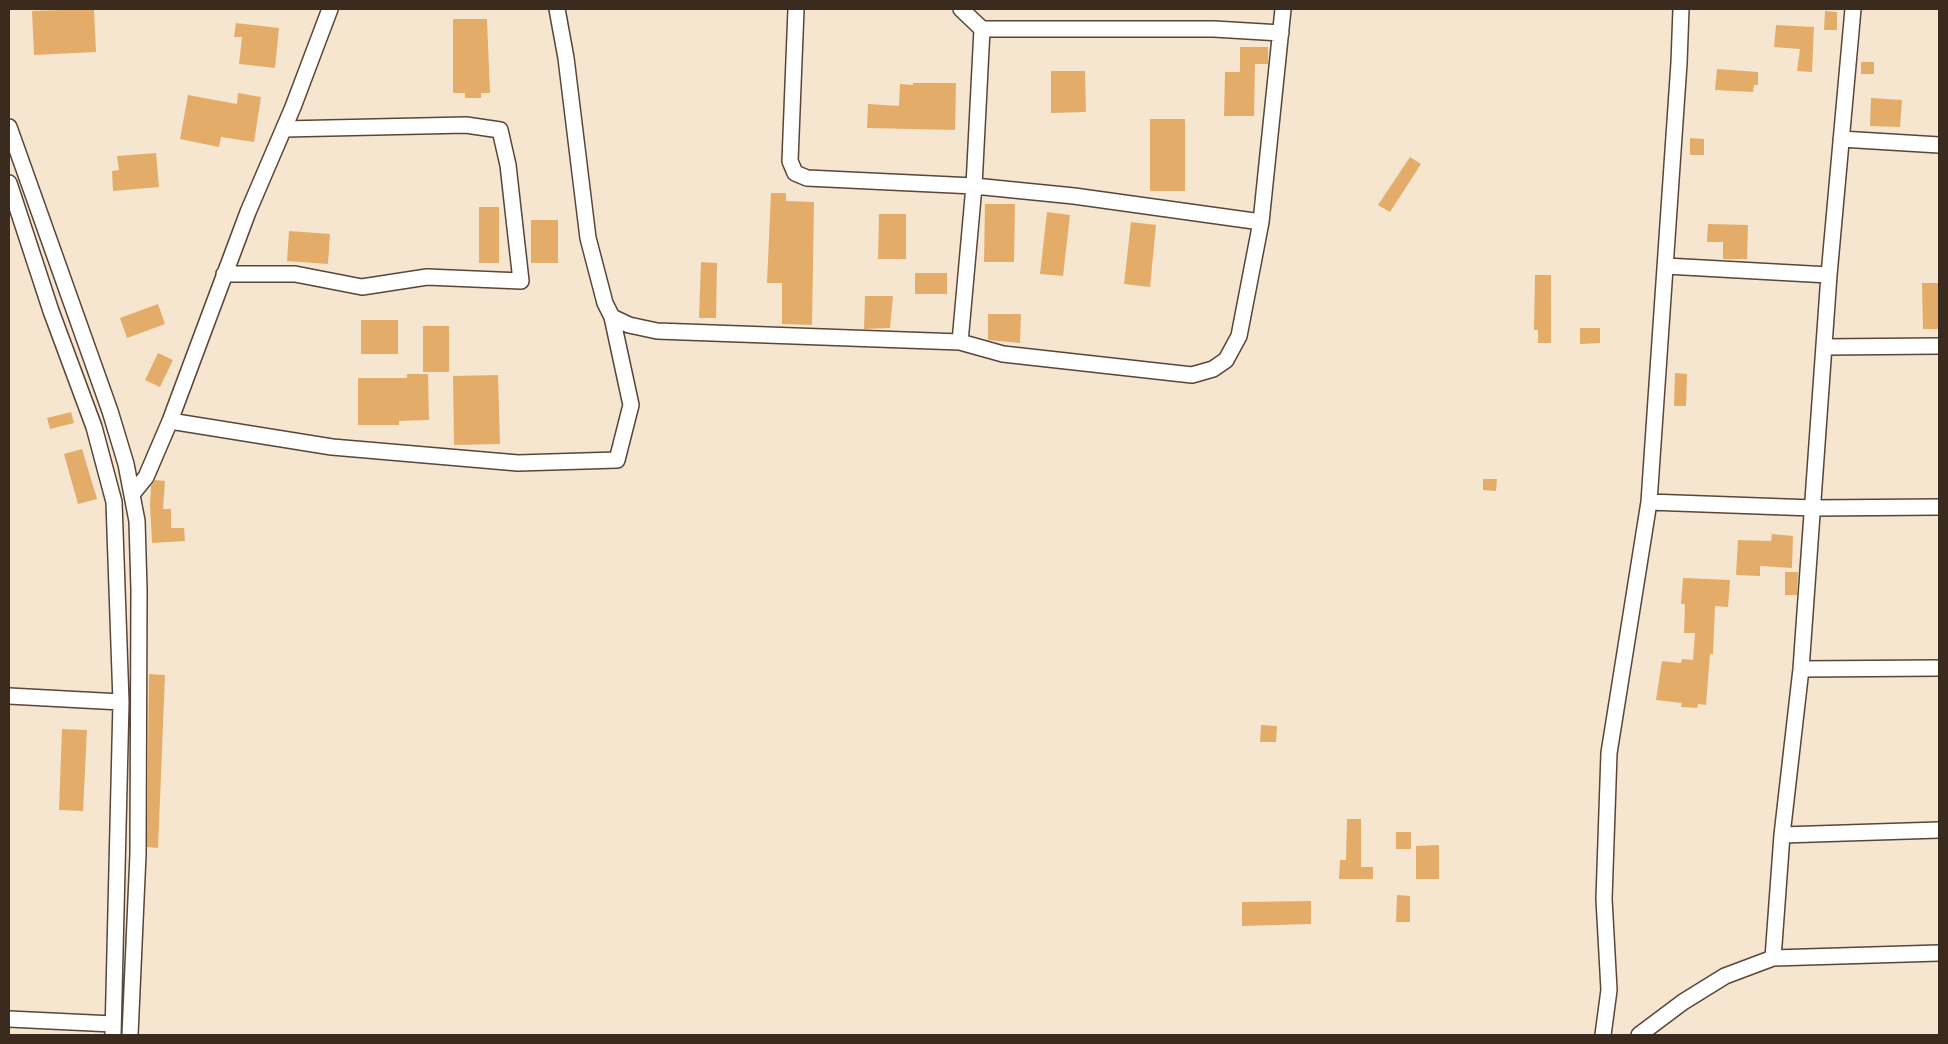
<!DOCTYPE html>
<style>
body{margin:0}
#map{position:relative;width:1948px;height:1044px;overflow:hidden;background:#f6e6cf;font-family:"IM FELL English",serif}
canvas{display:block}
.frame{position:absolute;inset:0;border:10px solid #3b2a1e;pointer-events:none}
</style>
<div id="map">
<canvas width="1948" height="1044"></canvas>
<div class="frame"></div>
</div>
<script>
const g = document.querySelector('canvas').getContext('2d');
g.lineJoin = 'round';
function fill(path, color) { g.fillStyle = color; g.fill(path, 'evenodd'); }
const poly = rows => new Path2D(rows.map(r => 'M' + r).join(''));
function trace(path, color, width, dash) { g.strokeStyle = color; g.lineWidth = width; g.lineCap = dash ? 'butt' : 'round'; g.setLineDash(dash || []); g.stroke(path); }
fill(poly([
 [94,9,96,52,34,55,32,11],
 [1825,11,1837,12,1837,30,1824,30],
 [453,19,487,19,490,93,481,93,481,98,465,98,465,93,453,93],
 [236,23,279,28,275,68,239,64,242,37,234,37],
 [1776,25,1814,27,1812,72,1797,71,1800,49,1774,47],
 [1240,47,1268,47,1268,64,1255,64,1254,116,1224,116,1225,72,1240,72],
 [1861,62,1874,62,1874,74,1861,74],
 [1717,69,1758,72,1758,85,1754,85,1753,92,1715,90],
 [1051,71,1085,71,1086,112,1051,113],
 [913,83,956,83,955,130,867,128,868,104,899,106,900,84,913,85],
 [238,93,261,97,254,142,221,137,219,147,180,139,188,95,237,104],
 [1871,98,1902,100,1900,127,1870,126],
 [1150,119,1185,119,1185,191,1150,191],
 [1690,138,1704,139,1704,155,1690,155],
 [156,153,159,187,113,191,112,171,119,170,117,156],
 [1410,157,1421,164,1390,212,1378,205],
 [771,193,786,193,786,201,814,202,812,325,782,324,782,283,767,283],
 [985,204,1015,204,1014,262,984,262],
 [479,207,499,207,499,263,479,263],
 [1047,212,1070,215,1063,276,1040,274],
 [879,214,906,214,906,259,878,259],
 [531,220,558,220,558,263,531,263],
 [1131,222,1156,225,1150,287,1124,284],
 [1708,224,1748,225,1747,259,1723,259,1723,242,1707,242],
 [289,231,330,234,328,264,287,261],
 [701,262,717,263,716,318,699,318],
 [915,273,947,273,947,294,915,294],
 [1535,275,1551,275,1551,343,1538,343,1538,330,1534,330],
 [1922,283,1939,283,1939,329,1923,329],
 [865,296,893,296,890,328,864,329],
 [158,304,165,324,127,338,120,318],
 [988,314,1021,314,1020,343,988,340],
 [361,320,398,320,398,354,361,354],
 [423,326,449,326,449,372,423,372],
 [1580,328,1600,328,1600,343,1580,344],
 [158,353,173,360,160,387,145,380],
 [1675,373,1687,374,1686,406,1674,406],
 [407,374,428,374,429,420,399,421,399,425,358,425,358,378,407,378],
 [498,375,500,444,454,445,453,376],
 [71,412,74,423,50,429,47,418],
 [82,449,97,499,78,504,64,454],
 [1483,479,1497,479,1496,491,1483,490],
 [155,480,165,481,163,509,171,509,171,528,184,528,185,541,152,543,150,504,151,486],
 [1772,534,1793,536,1792,568,1760,566,1760,576,1736,575,1738,540,1771,541],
 [1785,572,1798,572,1797,595,1785,595],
 [1683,578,1730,580,1728,607,1715,606,1713,654,1710,654,1706,705,1698,704,1697,708,1681,707,1682,703,1656,700,1662,661,1681,663,1682,659,1693,660,1695,633,1684,633,1685,604,1681,604],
 [149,674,165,675,158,848,147,847],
 [1261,725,1277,726,1276,742,1260,742],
 [62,729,87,730,83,811,59,810],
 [1347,819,1361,819,1361,867,1373,867,1373,879,1339,879,1340,860,1346,860],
 [1396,832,1411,832,1411,849,1396,849],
 [1439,845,1439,879,1416,879,1416,846],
 [1397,895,1410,896,1410,922,1396,922],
 [1311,901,1311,924,1242,926,1242,902]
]), '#e3ad69');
const minor = poly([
 [557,9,566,58,588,238,605,303,612,317,629,325,657,331,960,342,1003,354,1192,375,1213,369,1226,360,1239,336,1261,222,1283,9],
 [796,9,790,161,795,173,807,178,974,186,1074,196,1261,222],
 [961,9,982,29,1214,29,1281,33],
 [9,127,110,411,126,464,137,521,139,590,138,854,130,1035],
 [1841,139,1939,145],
 [9,183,51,311,94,427,114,502,121,702,113,1035],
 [1666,266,1829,275],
 [224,274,295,274,362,287,427,277,521,281,508,165,500,130,466,125,284,129],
 [960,342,974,186,982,29],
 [1824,347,1939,346],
 [170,421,332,447,518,463,617,460,631,405,612,317],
 [133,493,146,477,170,421,248,212,293,107,330,9],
 [1649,502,1813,508,1939,507],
 [1801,669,1939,668],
 [9,696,121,702],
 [1782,835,1939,830],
 [1773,958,1782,835,1801,669,1829,275,1853,9],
 [9,1019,113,1024],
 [1603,1035,1609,990,1604,899,1609,753,1649,502,1679,63,1681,9],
 [1639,1035,1683,1002,1725,976,1773,958,1939,953]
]);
trace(minor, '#574639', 18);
trace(minor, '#fff', 15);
</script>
